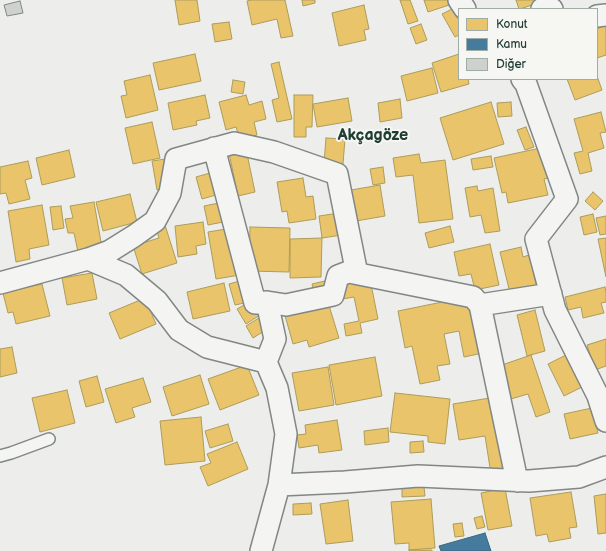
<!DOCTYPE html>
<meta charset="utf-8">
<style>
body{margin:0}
#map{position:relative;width:606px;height:551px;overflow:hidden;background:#edeeeb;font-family:"Balsamiq Sans",sans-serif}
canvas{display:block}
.legend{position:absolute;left:458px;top:8px;width:140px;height:72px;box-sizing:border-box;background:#f6f6f2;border:1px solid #a0aca6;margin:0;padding:5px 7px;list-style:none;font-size:12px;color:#1f3d34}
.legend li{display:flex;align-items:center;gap:8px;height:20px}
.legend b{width:20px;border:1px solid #a0aca6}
</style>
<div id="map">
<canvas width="606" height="551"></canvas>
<ul class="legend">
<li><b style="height:11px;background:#e9c46a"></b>Konut</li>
<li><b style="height:11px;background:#457b9d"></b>Kamu</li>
<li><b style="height:11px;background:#cfd1cf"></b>Diğer</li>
</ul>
</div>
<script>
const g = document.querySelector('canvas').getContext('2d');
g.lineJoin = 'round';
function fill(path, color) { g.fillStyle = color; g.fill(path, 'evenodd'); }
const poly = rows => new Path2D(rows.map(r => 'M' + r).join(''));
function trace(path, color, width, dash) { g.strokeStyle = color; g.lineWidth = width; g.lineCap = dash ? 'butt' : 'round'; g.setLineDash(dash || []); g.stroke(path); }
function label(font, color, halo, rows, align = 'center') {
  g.font = font + ' "Balsamiq Sans",sans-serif'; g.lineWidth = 4; g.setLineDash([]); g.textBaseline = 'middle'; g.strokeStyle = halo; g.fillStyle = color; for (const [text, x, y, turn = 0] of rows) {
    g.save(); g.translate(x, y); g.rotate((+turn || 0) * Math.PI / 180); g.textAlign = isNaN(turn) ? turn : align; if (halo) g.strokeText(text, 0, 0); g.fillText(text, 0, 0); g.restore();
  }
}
const homes = poly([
 [175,0,197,0,200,21,179,25,175,0],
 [251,0,285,0,293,36,281,38,277,19,252,25,247,1,251,0],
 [302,0,315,0,315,3,303,6,302,0],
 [400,0,410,0,418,21,408,24,400,0],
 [424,0,454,0,455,3,428,12,424,0],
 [516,0,547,0,520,9,519,9,516,0],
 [364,5,369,29,364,30,366,40,339,46,332,13,364,5],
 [458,6,459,9,459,35,455,37,442,14,458,6],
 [229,22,232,39,215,42,212,24,229,22],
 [421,24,427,40,416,44,410,28,421,24],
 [606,25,606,55,597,58,597,29,606,25],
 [195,54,201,81,159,90,153,63,195,54],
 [459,54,459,79,468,79,469,84,441,92,432,63,459,54],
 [279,62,292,119,277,122,272,100,279,98,271,64,279,62],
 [432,68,438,93,407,101,401,76,432,68],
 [150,75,158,110,126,118,121,96,127,95,124,81,150,75],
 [597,76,602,90,575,100,567,79,597,79,597,76],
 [233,80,245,82,243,94,231,92,233,80],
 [205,95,210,118,196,121,197,125,173,130,168,103,205,95],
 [246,95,249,105,262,101,266,119,254,122,257,135,240,140,236,127,226,130,219,102,246,95],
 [294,95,313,95,312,127,306,127,306,137,294,137,294,95],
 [348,98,352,121,317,127,313,104,348,98],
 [400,99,402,118,380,122,378,103,400,99],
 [491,102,504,144,453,160,440,118,491,102],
 [511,102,512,116,498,117,497,103,511,102],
 [601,112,606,132,600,133,604,148,588,153,592,171,580,174,574,153,583,151,574,119,601,112],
 [152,122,160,158,133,164,125,128,152,122],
 [526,127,534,147,525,150,517,130,526,127],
 [326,138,345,139,343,164,324,163,326,138],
 [545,147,552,177,544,179,548,195,508,203,506,192,502,193,494,158,545,147],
 [246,149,255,192,238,196,229,153,246,149],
 [69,150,75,177,42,185,36,158,69,150],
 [419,154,421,163,445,160,453,219,419,223,413,175,396,177,393,158,419,154],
 [491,156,493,167,473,170,471,159,491,156],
 [165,159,170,187,157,190,152,161,165,159],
 [28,161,32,178,25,180,30,199,9,204,6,193,0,194,0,167,28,161],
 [383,167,385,183,373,185,370,169,383,167],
 [217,171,223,193,202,199,196,177,217,171],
 [303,178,306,197,313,196,316,219,289,223,287,211,282,212,277,182,303,178],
 [380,185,385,216,356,221,351,190,380,185],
 [477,186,478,191,493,188,500,231,485,233,481,215,470,217,465,188,477,186],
 [593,192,603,201,595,210,585,201,593,192],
 [130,194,137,222,103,231,96,202,130,194],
 [94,202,102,248,78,252,74,233,68,233,65,219,73,218,70,206,94,202],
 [219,203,223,222,208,225,204,206,219,203],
 [42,205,49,245,29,249,30,259,16,262,8,211,42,205],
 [61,206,64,228,53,230,50,207,61,206],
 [339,213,342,235,322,238,319,216,339,213],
 [593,214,597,232,584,235,580,217,593,214],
 [606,216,606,234,600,235,596,218,606,216],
 [203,222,206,244,196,246,197,254,178,257,175,226,203,222],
 [165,225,177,263,142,274,133,246,159,238,156,228,165,225],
 [450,226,454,242,429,248,425,233,450,226],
 [250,227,290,228,289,272,249,271,250,227],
 [232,228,240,275,216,279,208,232,232,228],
 [322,238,321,277,290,278,290,239,322,238],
 [606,238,606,277,598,239,606,238],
 [490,244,499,285,475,290,471,274,459,276,454,252,490,244],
 [521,247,523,257,529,255,537,287,510,293,500,252,521,247],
 [92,273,97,299,67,305,62,278,92,273],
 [370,279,378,319,360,323,362,333,346,336,344,324,359,321,354,297,343,299,340,284,370,279],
 [243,280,249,302,235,305,229,284,243,280],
 [329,280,331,292,315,296,312,284,329,280],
 [224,283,230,311,193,319,187,292,224,283],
 [42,284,50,316,16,324,13,312,8,313,3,293,42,284],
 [605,287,606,292,606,302,601,303,604,313,583,318,581,307,568,310,565,297,605,287],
 [467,297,471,315,475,314,483,353,464,357,459,331,444,334,450,364,437,366,440,380,420,384,412,346,405,348,398,311,467,297],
 [145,298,156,324,120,339,109,313,145,298],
 [327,299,339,338,309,347,307,340,293,344,284,312,327,299],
 [251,301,260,315,246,324,237,309,251,301],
 [535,310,545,351,527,356,517,315,535,310],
 [262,316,269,328,253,338,246,326,262,316],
 [606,339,606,366,595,370,587,345,606,339],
 [12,347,17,373,0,377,0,349,12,347],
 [570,353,586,385,564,396,548,364,570,353],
 [531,355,550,412,536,417,528,394,511,399,499,366,531,355],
 [375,357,382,396,336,405,329,365,375,357],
 [247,365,259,395,220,410,208,379,247,365],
 [328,367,334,405,299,411,292,373,328,367],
 [200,375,209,404,172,416,163,387,200,375],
 [97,376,104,402,86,407,79,381,97,376],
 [143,378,151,402,132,408,135,417,116,423,105,389,143,378],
 [67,390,75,423,40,432,32,398,67,390],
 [395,393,450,399,445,444,428,442,428,436,390,432,395,393],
 [496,397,508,471,491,474,485,436,459,440,453,404,496,397],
 [592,408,598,433,570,439,564,414,592,408],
 [201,417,205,461,165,465,160,421,201,417],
 [337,420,342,450,319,453,318,445,299,448,297,435,306,434,305,425,337,420],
 [228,424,233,441,210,448,205,431,228,424],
 [388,428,389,442,365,445,364,431,388,428],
 [423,441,424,452,410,453,410,442,423,441],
 [237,442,248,469,208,486,200,467,211,463,207,454,237,442],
 [424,487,425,496,402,497,402,488,424,487],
 [505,488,512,526,488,530,481,493,505,488],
 [571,492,577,527,569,528,571,538,549,542,547,534,536,536,530,498,571,492],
 [606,494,606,533,598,534,594,496,606,494],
 [431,499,435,548,409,550,409,543,395,544,391,502,431,499],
 [348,500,353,541,326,544,320,504,348,500],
 [311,503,312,514,293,515,293,504,311,503],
 [482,516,485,527,477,529,474,518,482,516],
 [462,523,464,536,455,537,453,524,462,523],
 [409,550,432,550,432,551,409,551,409,550]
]);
fill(homes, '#e9c46a');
trace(homes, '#ac9c5a', 1);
const public = poly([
 [485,533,491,551,441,551,439,546,485,533]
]);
fill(public, '#457b9d');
trace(public, '#3a687e', 1);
const building = poly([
 [20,1,23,13,7,16,4,5,20,1]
]);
fill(building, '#cfd1cf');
trace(building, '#818784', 1);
const service = poly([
 [0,456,11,453,49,439]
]);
const minor = poly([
 [459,0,465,9],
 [542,9,548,7,552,9],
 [597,16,606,15],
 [522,79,526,84,567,199,536,239,555,310,598,396,606,421],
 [214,148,255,303,267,302,275,339,266,362],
 [88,259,110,251,134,236,155,221,170,193,176,159,234,143,274,152,337,174,356,269,338,276,333,295,286,305,267,302],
 [356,269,354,273,473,297,480,305,517,481],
 [0,283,88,259,126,275,157,301,179,330,207,347,266,362,277,388,286,434,279,485,261,551],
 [480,305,551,294],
 [279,485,345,482,418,476,529,481,579,477,606,467]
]);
trace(service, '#818784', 14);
trace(minor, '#818784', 24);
trace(service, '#f4f4f2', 11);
trace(minor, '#f4f4f2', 21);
label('bold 16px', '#1f3d34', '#f6f6f2', [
 ["Akçagöze",373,136]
]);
</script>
